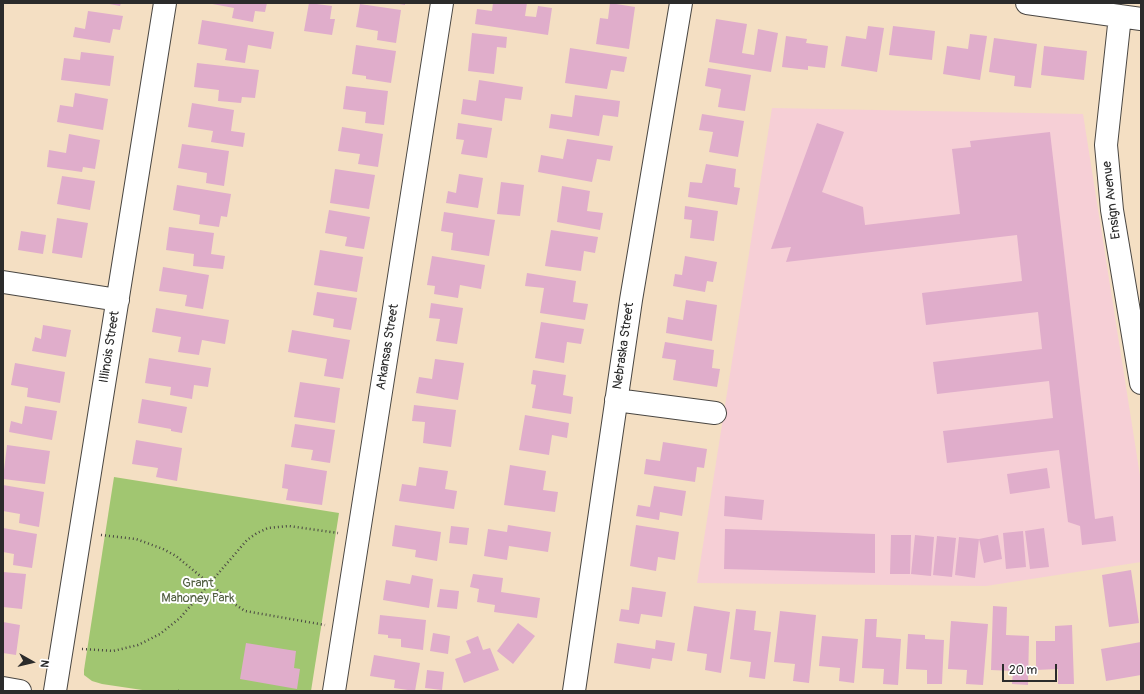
<!DOCTYPE html>
<style>
body{margin:0}
#map{position:relative;width:1144px;height:694px;overflow:hidden;background:#f4dfc3;font-family:Pangolin,sans-serif}
canvas{display:block}
.frame{position:absolute;inset:0;border:4px solid #2b2b2b;pointer-events:none}
.north{position:absolute;left:12px;top:642px;width:40px;height:40px;-webkit-text-stroke:3px #fff;paint-order:stroke;rotate:98deg;font-size:11px;font-weight:700;line-height:16px;text-align:center;color:#2b2b2b}
.north::after{content:'';display:block;margin:auto;width:14px;height:18px;background:#2b2b2b;clip-path:polygon(50% 0,100% 100%,50% 72%,0 100%)}
.scale{position:absolute;left:1002px;top:664px;width:55px;height:18px;box-sizing:border-box;border:2px solid #2b2b2b;border-top:0;padding-left:5px;font-size:12px;line-height:14px;white-space:nowrap;color:#2b2b2b;-webkit-text-stroke:3px #fff;paint-order:stroke}
</style>
<div id="map">
<canvas width="1144" height="694"></canvas>
<div class="frame"></div>
<div class="north">N</div>
<div class="scale">20 m</div>
</div>
<script>
const g = document.querySelector('canvas').getContext('2d');
g.lineJoin = 'round';
function fill(path, color) { g.fillStyle = color; g.fill(path, 'evenodd'); }
const poly = rows => new Path2D(rows.map(r => 'M' + r).join(''));
function trace(path, color, width, dash) { g.strokeStyle = color; g.lineWidth = width; g.lineCap = dash ? 'butt' : 'round'; g.setLineDash(dash || []); g.stroke(path); }
function label(font, color, halo, rows, align = 'center') {
  g.font = font + ' Pangolin,sans-serif'; g.lineWidth = 4; g.setLineDash([]); g.textBaseline = 'middle'; g.strokeStyle = halo; g.fillStyle = color; for (const [text, x, y, turn = 0] of rows) {
    g.save(); g.translate(x, y); g.rotate((+turn || 0) * Math.PI / 180); g.textAlign = isNaN(turn) ? turn : align; if (halo) g.strokeText(text, 0, 0); g.fillText(text, 0, 0); g.restore();
  }
}
fill(poly([
 [772,108,1083,114,1141,482,1141,562,986,586,697,583]
]), '#f6cfd6');
fill(poly([
 [114,477,339,513,311,691,149,691,102,684,92,681,84,675,84,670]
]), '#a1c671');
fill(poly([
 [104,3,121,3,120,6],
 [207,3,267,3,265,12,255,11,253,22,232,18,234,8],
 [309,3,332,6,330,19,335,19,332,35,304,31],
 [394,3,405,3,405,5],
 [493,3,527,3,525,16,536,17,538,6,552,8,548,35,475,24,477,9,492,11],
 [610,3,635,7,629,49,596,44,600,18,608,19],
 [360,4,401,10,396,43,377,40,378,31,356,27],
 [88,11,123,16,120,30,113,29,110,43,73,37,75,27,85,29],
 [716,19,747,24,742,53,754,55,758,29,778,33,771,72,709,62],
 [202,20,274,32,271,49,248,45,245,63,225,60,227,49,198,44],
 [868,26,884,28,877,72,841,66,846,36,866,39],
 [893,26,935,31,932,60,889,55],
 [472,33,507,37,506,48,497,47,494,74,468,71],
 [970,34,987,36,980,80,943,74,947,46,968,49],
 [786,36,807,39,806,43,828,46,825,68,808,66,808,70,782,67],
 [994,38,1037,44,1031,88,1014,86,1015,76,989,72],
 [356,45,396,51,391,83,366,79,366,76,352,74],
 [1044,46,1087,51,1084,80,1041,75],
 [570,48,627,57,624,72,611,70,607,89,565,83],
 [81,52,114,56,110,86,61,80,64,58,80,60],
 [197,63,259,70,255,98,242,97,241,103,218,101,219,90,194,87],
 [708,68,751,75,745,111,718,107,721,89,705,86],
 [479,80,523,87,521,100,505,98,502,121,461,114,463,99,476,101],
 [346,86,388,91,384,125,365,123,366,112,343,109],
 [75,93,108,99,103,130,57,122,60,105,73,107],
 [575,95,620,101,618,117,603,115,599,136,549,128,551,114,572,117],
 [192,103,234,110,231,131,245,133,243,147,211,142,213,131,188,127],
 [702,114,744,121,738,157,709,152,713,132,699,130],
 [458,123,492,128,487,158,461,154,464,140,456,139],
 [817,123,844,132,822,192,863,207,865,225,960,214,952,149,971,147,970,141,1050,132,1095,519,1113,516,1116,541,1082,545,1080,526,1068,522,1059,450,947,463,943,431,1053,418,1049,381,937,394,933,362,1042,349,1038,312,926,325,922,293,1022,281,1017,235,786,262,791,247,771,249],
 [342,127,383,134,378,167,358,164,360,154,338,151],
 [69,134,100,140,95,169,83,167,82,172,47,167,49,150,66,153],
 [567,139,613,146,610,161,597,159,592,182,538,172,541,155,563,159],
 [182,144,229,151,224,186,206,183,207,173,178,168],
 [706,164,736,169,734,187,740,188,737,205,688,197,690,182,702,183],
 [335,169,375,175,369,209,330,203],
 [459,174,483,178,478,208,446,203,448,191,456,193],
 [62,176,95,181,90,210,57,204],
 [501,182,524,185,520,216,497,214],
 [177,185,231,194,227,217,221,216,219,227,199,224,200,215,173,210],
 [562,186,590,191,587,211,603,213,600,230,557,222],
 [685,206,718,211,714,241,690,238,692,220,684,219],
 [329,210,370,217,364,249,345,246,347,237,325,233],
 [444,212,495,220,489,256,451,250,453,233,441,231],
 [57,218,88,223,82,258,52,253],
 [169,227,214,233,211,254,225,256,223,269,193,266,194,254,166,250],
 [551,230,598,237,595,253,584,251,581,271,545,266],
 [21,231,46,235,43,254,18,250],
 [320,250,363,257,357,292,314,285],
 [432,256,485,265,481,289,460,285,458,298,434,294,435,286,427,285],
 [685,256,717,262,713,282,707,281,705,292,673,286,675,274,682,275],
 [163,267,209,275,203,309,185,306,187,295,159,291],
 [527,273,576,281,573,302,588,304,585,320,540,313,544,288,525,286],
 [317,292,357,298,351,330,333,327,334,319,313,315],
 [686,300,717,305,712,341,666,333,668,317,683,320],
 [431,303,463,308,457,344,436,341,440,319,429,318],
 [156,308,229,320,225,344,202,340,199,355,178,352,181,337,152,332],
 [541,322,584,329,581,344,567,342,564,363,535,358],
 [43,325,71,330,66,357,32,351,35,337,41,339],
 [292,330,350,340,343,379,324,376,327,359,288,352],
 [665,342,714,350,712,368,720,369,717,387,673,380,676,360,662,358],
 [149,358,211,368,208,387,194,385,192,399,170,395,171,387,145,383],
 [435,359,464,363,458,400,416,393,419,377,432,379],
 [15,363,65,372,60,403,27,397,28,388,11,385],
 [533,370,566,375,563,395,573,397,571,414,532,408,536,385,531,384],
 [300,382,340,388,335,423,294,417],
 [142,399,187,407,182,433,171,431,171,429,138,423],
 [414,405,456,410,451,447,423,443,425,422,412,421],
 [25,406,57,411,52,440,9,432,11,421,22,424],
 [525,415,569,423,567,438,552,435,549,455,519,450],
 [295,424,335,430,330,463,311,460,313,450,291,447],
 [136,440,182,448,177,481,156,477,158,468,132,464],
 [663,442,707,449,704,468,697,467,695,482,644,474,646,459,660,461],
 [7,445,50,451,45,484,3,479],
 [285,464,327,471,322,505,286,500,288,489,282,488],
 [510,465,546,471,543,490,558,492,555,512,504,505],
 [419,467,448,471,445,489,457,491,454,509,399,501,402,484,416,486],
 [1047,468,1050,488,1010,494,1007,474],
 [3,485,44,492,39,527,19,523,20,514,3,511],
 [654,486,686,491,682,516,660,512,659,520,636,516,638,505,650,507],
 [725,496,764,500,762,520,724,516],
 [395,525,441,532,437,561,415,557,416,550,392,546],
 [508,525,551,532,548,552,509,546,507,560,484,556,488,529,507,532],
 [636,525,679,532,675,560,658,557,656,571,630,566],
 [451,526,469,528,467,545,449,543],
 [3,528,37,534,32,568,13,565,14,554,3,552],
 [1044,528,1049,567,1030,569,1025,531],
 [725,529,875,534,875,573,724,569],
 [1023,531,1026,567,1006,569,1003,533],
 [891,535,911,535,910,574,890,574],
 [915,535,934,537,931,576,911,574],
 [998,535,1002,559,984,563,979,539,975,578,955,575,959,537,979,539],
 [937,536,956,538,952,577,933,575],
 [1131,570,1139,623,1109,627,1102,575],
 [3,572,26,574,22,609,3,607],
 [473,574,503,578,501,592,540,598,537,618,494,612,495,605,477,602,479,589,470,587],
 [412,575,433,579,429,608,383,600,386,580,410,584],
 [632,587,666,592,662,617,641,614,639,624,619,621,621,609,629,610],
 [440,589,459,591,457,609,437,607],
 [694,606,730,612,721,673,705,670,707,654,687,651],
 [993,606,1007,607,1006,635,1029,636,1028,685,1012,684,1013,671,991,670],
 [736,609,756,611,754,630,771,632,765,679,749,677,751,662,730,659],
 [780,611,816,615,809,683,793,681,795,664,774,662],
 [380,615,426,620,423,650,401,647,401,639,388,638,388,635,378,634],
 [865,619,877,619,876,637,901,639,898,685,883,684,884,669,862,668],
 [951,621,988,624,983,685,966,684,967,670,948,669],
 [3,622,20,625,16,655,3,653],
 [518,623,535,636,513,664,497,651],
 [1072,625,1074,684,1058,684,1058,669,1036,670,1036,641,1055,641,1055,626],
 [433,633,450,636,448,654,430,651],
 [908,634,925,635,925,639,944,640,942,684,927,684,927,670,906,669],
 [478,636,483,650,490,648,499,670,464,683,455,659,471,653,466,641],
 [822,636,858,639,854,683,839,681,840,668,819,666],
 [656,640,675,643,672,661,652,658,650,669,614,663,617,643,655,649],
 [1141,642,1141,675,1106,681,1101,649],
 [246,643,296,651,294,668,300,669,297,689,240,679],
 [374,655,420,663,415,691,394,688,395,680,370,676],
 [427,670,444,672,442,690,425,688]
]), '#e0adcb');
const minor = poly([
 [1027,3,1141,19],
 [1120,16,1106,145,1112,210,1141,383],
 [3,282,118,300],
 [616,400,715,413],
 [3,688,20,691],
 [55,691,165,3],
 [334,691,442,3],
 [574,691,631,300,681,3]
]);
trace(minor, '#494642', 24);
trace(poly([
 [101,535,136,539,163,549,176,556,233,603,245,611,325,625],
 [82,649,113,651,138,645,160,634,180,618,247,540,257,533,268,528,289,526,338,533],
 [179,691,180,689]
]), '#494642', 2.5, [1, 3]);
trace(minor, '#fff', 22);
label('13px', '#2b2b2b', '#fff', [
 ["Ensign Avenue",1112,200,-97],
 ["Nebraska Street",624,346,-82],
 ["Illinois Street",110,347,-81],
 ["Arkansas Street",388,347,-81]
]);
label('13px', '#546144', '#fff', [
 ["Grant",198,584],
 ["Mahoney Park",198,599]
]);
</script>
